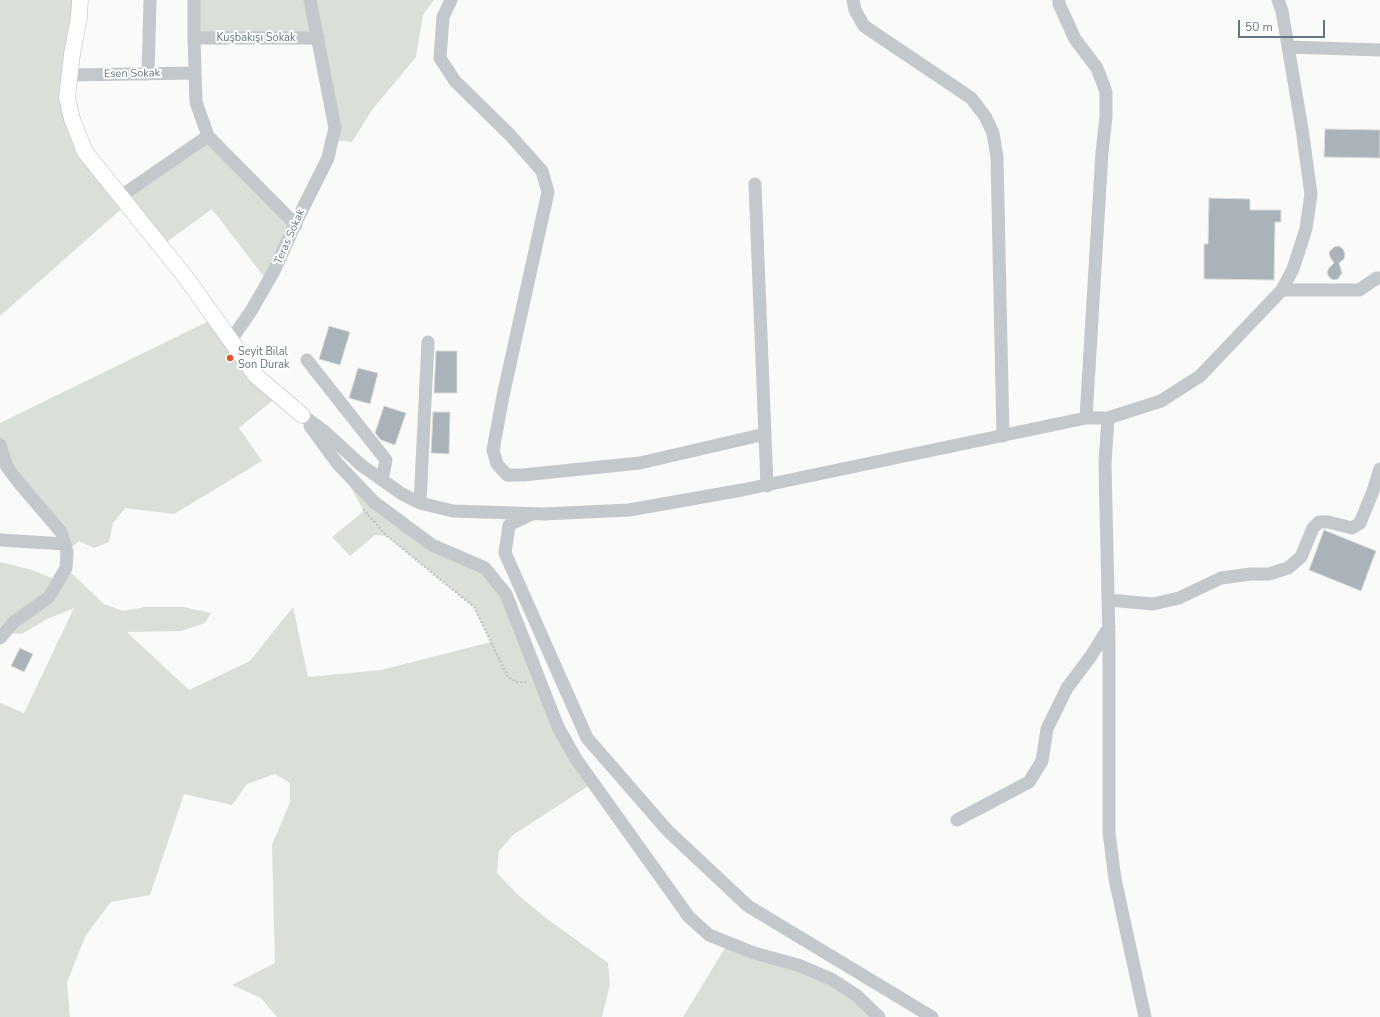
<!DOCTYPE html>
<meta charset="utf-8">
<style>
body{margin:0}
#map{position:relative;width:1380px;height:1017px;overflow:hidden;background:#fafaf8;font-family:"Nunito Sans",sans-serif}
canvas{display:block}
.scale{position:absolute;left:1238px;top:20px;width:87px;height:18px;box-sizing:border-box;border:2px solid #657683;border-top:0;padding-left:5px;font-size:12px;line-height:14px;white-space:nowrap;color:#657683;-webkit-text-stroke:3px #fff;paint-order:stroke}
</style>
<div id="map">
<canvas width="1380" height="1017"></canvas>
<div class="scale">50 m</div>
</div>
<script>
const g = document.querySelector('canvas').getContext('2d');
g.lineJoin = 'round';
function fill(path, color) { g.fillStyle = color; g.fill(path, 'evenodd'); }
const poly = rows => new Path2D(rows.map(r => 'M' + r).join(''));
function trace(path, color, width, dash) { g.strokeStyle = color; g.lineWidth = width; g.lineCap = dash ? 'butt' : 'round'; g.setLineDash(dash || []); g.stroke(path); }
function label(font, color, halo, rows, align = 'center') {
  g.font = font + ' "Nunito Sans",sans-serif'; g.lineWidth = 4; g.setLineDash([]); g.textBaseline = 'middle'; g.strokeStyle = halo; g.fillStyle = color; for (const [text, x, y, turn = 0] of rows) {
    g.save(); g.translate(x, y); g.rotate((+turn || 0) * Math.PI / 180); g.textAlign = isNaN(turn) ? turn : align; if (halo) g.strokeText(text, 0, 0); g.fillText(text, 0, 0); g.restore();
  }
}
fill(poly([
 [0,0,80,0,72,119,121,196,208,136,296,225,268,282,212,209,161,246,127,204,0,316],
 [194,0,434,0,423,15,416,57,372,110,352,142,332,140,317,38,194,38],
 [215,318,279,395,239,428,262,461,174,514,125,508,113,523,109,542,94,548,79,541,67,552,0,445,0,423],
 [337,463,432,545,471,561,506,594,558,727,593,783,513,835,499,851,497,873,517,894,546,918,608,963,610,984,602,1017,277,1017,261,998,232,985,275,963,272,845,290,802,290,783,275,774,247,784,232,805,184,794,150,895,111,902,86,935,67,982,70,1017,0,1017,0,703,24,713,74,608,47,619,22,634,4,633,0,638,0,562,32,570,59,581,66,568,104,604,123,611,145,607,183,607,211,613,205,623,181,631,127,632,189,690,250,661,293,607,308,677,381,670,491,642,474,607,387,536,375,535,350,556,332,537,364,511],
 [728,943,798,965,879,1017,683,1017]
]), '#dadfd7');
const building = poly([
 [1325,129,1380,130,1380,158,1324,157,1325,129],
 [1209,198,1250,199,1250,210,1281,210,1281,222,1275,222,1274,280,1204,279,1204,244,1208,244,1209,198],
 [1339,246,1343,249,1345,254,1344,259,1339,263,1342,273,1338,279,1333,280,1329,277,1327,273,1329,268,1334,263,1330,257,1329,252,1334,247,1339,246],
 [329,326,350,332,340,365,319,359,329,326],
 [436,351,457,351,457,393,434,393,436,351],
 [358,368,378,373,370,404,349,398,358,368],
 [384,406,406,413,395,445,381,440,375,433,384,406],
 [433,412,450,412,449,454,431,453,433,412],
 [1324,530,1376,551,1361,591,1309,570,1324,530],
 [20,648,33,654,24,672,11,666,20,648]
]);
fill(building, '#aab3b9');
trace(building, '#dcdcda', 1);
const major = poly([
 [80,0,79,17,72,54,67,97,72,119,85,152,187,279,256,376,302,415]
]);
trace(major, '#b5babe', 17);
trace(poly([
 [363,509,387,536,474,607,508,677,517,682,528,682]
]), '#bbbfc2', 2, [2, 2]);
trace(poly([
 [194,0,194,38,196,102,208,136,296,225],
 [451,0,443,17,440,58,455,81,510,135,542,171,548,192,503,396,493,450,497,464,507,475,523,475,640,463,765,434],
 [853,0,855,10,864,26,971,98,985,116,993,133,997,157,1003,436],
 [1059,0,1059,4,1075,39,1097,68,1106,92,1106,117,1102,152,1086,418],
 [194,38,318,38],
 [1288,47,1380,50],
 [148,74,150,0],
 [70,75,195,73],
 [755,184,767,486],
 [121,196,208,136],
 [1282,290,1359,290,1377,278,1380,278],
 [231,340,251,311,274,271,298,218,328,158,332,140,335,128,310,0],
 [307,360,386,460,382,480],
 [302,415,324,431,361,465,402,494,420,503,453,511,544,514,629,510,742,490,1086,418,1108,418,1161,401,1200,376,1282,290,1293,269,1306,229,1311,194,1302,129,1282,11,1278,0],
 [1108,418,1105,463,1109,641,1109,833,1115,879,1145,1017],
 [310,426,337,463,374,502,432,545,485,568,506,594,558,727,576,759,689,917,709,935,754,953,798,965,831,979,856,995,879,1017],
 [0,445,7,467,20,484,61,532,67,552,66,568,49,597,14,622,0,638],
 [420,503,428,342],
 [530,515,509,525,505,553,587,738,668,831,748,906,932,1017],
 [0,540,65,544],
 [1109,600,1153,604,1179,598,1221,578,1251,574,1269,574,1288,568,1301,557,1313,528,1319,522,1328,522,1352,528,1360,523,1373,491,1380,469],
 [957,820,1029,782,1042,761,1047,729,1067,688,1091,656,1109,627]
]), '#c3c8cc', 13);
trace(major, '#fff', 16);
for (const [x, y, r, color] of [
 [230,358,4,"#e4572e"]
]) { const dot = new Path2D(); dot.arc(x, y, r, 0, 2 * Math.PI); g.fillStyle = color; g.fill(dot); trace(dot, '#fff', 1.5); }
label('11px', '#657683', '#fff', [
 ["Kuşbakışı Sokak",256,38],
 ["Esen Sokak",132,74,-1],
 ["Teras Sokak",290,237,-66]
]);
label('11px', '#657683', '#fff', [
 ["Seyit Bilal",238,352],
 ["Son Durak",238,365]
], 'left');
</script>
